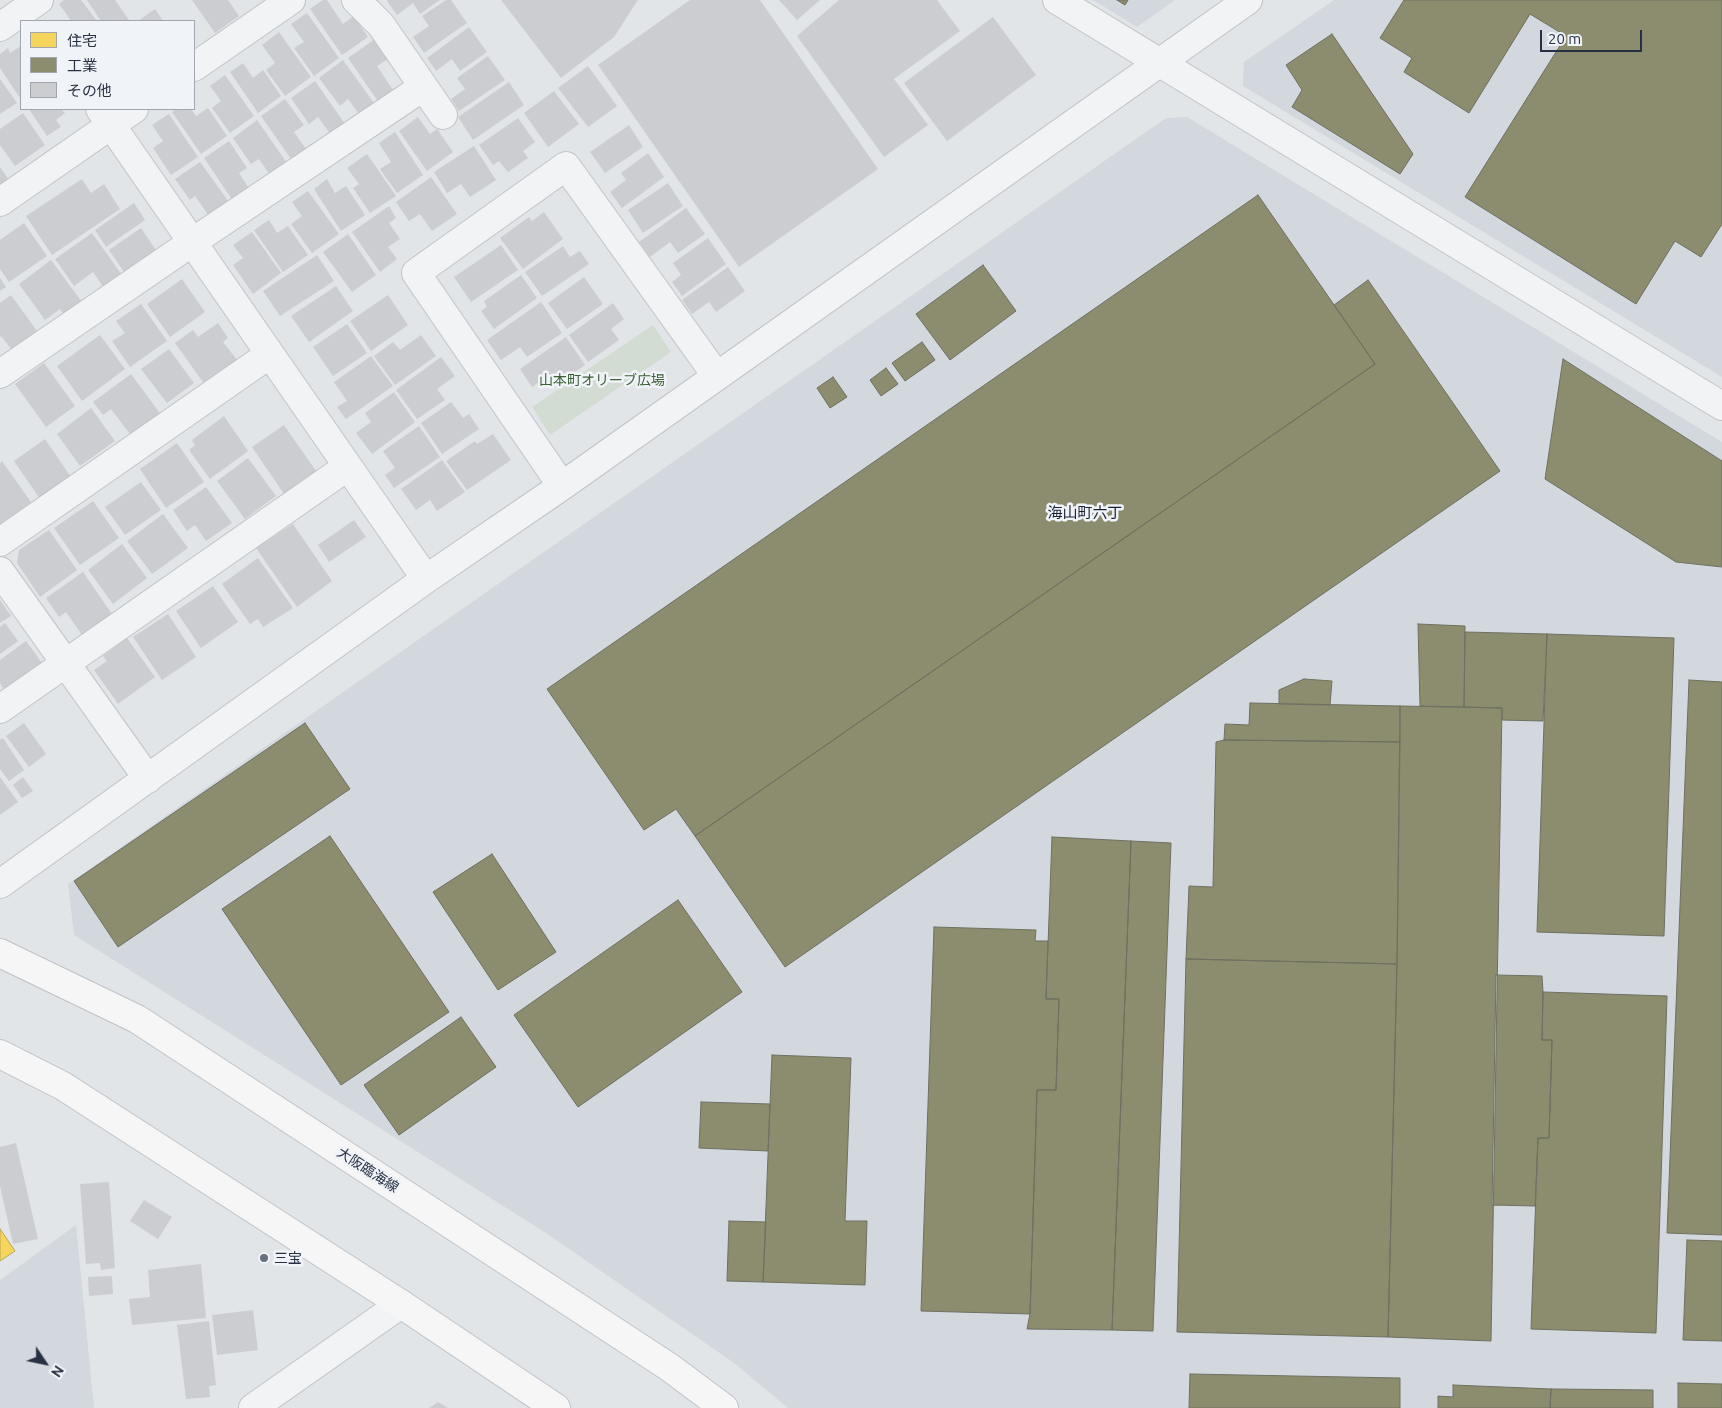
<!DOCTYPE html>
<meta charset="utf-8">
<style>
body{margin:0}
#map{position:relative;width:1722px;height:1408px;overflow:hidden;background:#e2e5e8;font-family:Ubuntu,"Noto Sans JP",sans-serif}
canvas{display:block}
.legend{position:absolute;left:20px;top:20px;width:175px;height:90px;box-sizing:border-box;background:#f0f3f8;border:1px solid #a0a5b0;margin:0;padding:6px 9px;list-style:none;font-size:15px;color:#273143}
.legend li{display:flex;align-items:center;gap:10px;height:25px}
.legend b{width:25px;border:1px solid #a0a5b0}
.north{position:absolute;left:20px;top:1338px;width:50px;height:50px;-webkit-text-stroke:4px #f0f3f8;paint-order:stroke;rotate:124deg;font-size:14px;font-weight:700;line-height:20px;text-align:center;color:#273143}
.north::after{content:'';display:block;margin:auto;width:18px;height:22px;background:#273143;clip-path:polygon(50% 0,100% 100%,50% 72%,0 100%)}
.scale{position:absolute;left:1540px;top:30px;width:102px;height:22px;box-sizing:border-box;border:2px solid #273143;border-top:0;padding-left:6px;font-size:15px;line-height:18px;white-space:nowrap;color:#273143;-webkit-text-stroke:4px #f0f3f8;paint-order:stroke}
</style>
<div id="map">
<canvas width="1722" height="1408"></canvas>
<ul class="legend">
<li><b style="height:14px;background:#f6d55c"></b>住宅</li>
<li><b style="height:14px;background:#8c8c6e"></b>工業</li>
<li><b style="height:14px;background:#cbcdd0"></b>その他</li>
</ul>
<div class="north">N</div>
<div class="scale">20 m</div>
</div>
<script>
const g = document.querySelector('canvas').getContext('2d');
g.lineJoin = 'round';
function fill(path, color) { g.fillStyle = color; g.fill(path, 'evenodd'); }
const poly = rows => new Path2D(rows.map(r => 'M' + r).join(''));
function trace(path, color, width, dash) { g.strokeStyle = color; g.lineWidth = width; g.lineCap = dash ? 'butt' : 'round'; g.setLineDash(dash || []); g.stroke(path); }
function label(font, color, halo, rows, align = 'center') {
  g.font = font + ' Ubuntu,"Noto Sans JP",sans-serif'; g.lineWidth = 5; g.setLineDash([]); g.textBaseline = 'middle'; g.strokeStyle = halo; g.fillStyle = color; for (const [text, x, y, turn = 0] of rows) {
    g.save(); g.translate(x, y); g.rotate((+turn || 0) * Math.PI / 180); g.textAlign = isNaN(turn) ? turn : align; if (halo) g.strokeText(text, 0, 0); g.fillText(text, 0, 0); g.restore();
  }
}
fill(poly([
 [1093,0,1175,0,1137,27],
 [1334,0,1722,0,1722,377,1243,86,1244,62],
 [1187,117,1722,442,1722,1408,788,1408,734,1363,546,1233,74,935,68,884,1166,118],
 [76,1225,94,1408,0,1408,0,1280]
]), '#d3d8df');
fill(poly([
 [653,325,671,352,550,435,532,407]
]), '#d2dcd2');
const homes = poly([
 [0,1229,15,1251,0,1261,0,1229]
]);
fill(homes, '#f6d55c');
trace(homes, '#b8a454', 1);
const industry = poly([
 [1117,0,1128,0,1125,5,1117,0],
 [1404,0,1722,0,1722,224,1701,257,1675,241,1636,304,1465,197,1566,36,1530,14,1469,113,1404,72,1412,58,1380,38,1404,0],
 [1332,34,1413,154,1400,174,1292,107,1302,90,1286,65,1332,34],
 [1258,195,1375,364,695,836,676,809,644,830,547,689,1258,195],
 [983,265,1016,311,950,360,916,314,983,265],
 [1368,280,1500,471,785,967,695,836,1375,364,1334,305,1368,280],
 [922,342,935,360,905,381,892,363,922,342],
 [1563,359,1722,461,1722,567,1676,562,1545,479,1563,359],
 [886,368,898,384,881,396,870,380,886,368],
 [833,377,847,397,830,408,817,388,833,377],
 [1418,624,1465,626,1464,707,1420,706,1418,624],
 [1465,632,1547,634,1543,721,1502,720,1502,708,1464,707,1465,632],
 [1547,634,1674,638,1664,936,1537,932,1547,634],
 [1304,679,1332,681,1330,705,1279,704,1279,690,1304,679],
 [1689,680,1722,682,1722,1235,1667,1233,1689,680],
 [1250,703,1400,706,1400,742,1224,740,1225,724,1249,725,1250,703],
 [1400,706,1502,708,1491,1341,1388,1337,1397,964,1400,706],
 [305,723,350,789,118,947,74,881,305,723],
 [1224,740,1400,742,1397,964,1186,959,1189,886,1213,887,1216,742,1224,740],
 [330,836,449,1012,341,1085,222,909,330,836],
 [1052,837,1131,841,1112,1330,1027,1329,1030,1314,1037,1090,1056,1090,1059,999,1046,999,1052,837],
 [1131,841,1171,843,1153,1331,1112,1330,1131,841],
 [492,854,556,952,498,990,433,892,492,854],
 [678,900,742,992,578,1107,514,1015,678,900],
 [934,927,1036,930,1035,941,1048,941,1046,999,1059,999,1056,1090,1037,1090,1030,1314,921,1311,934,927],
 [1186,959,1397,964,1388,1337,1177,1332,1186,959],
 [1496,975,1542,976,1543,992,1542,1040,1552,1040,1549,1138,1538,1138,1535,1206,1492,1205,1496,975],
 [1543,992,1667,996,1656,1333,1531,1329,1538,1138,1549,1138,1552,1040,1542,1040,1543,992],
 [461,1017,496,1067,399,1135,364,1085,461,1017],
 [772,1055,851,1058,845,1221,867,1221,865,1285,763,1282,772,1055],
 [701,1102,770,1104,768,1151,699,1148,701,1102],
 [729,1221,766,1222,763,1282,727,1281,729,1221],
 [1687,1240,1722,1241,1722,1341,1683,1340,1687,1240],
 [1190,1374,1400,1378,1400,1408,1189,1408,1190,1374],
 [1678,1383,1722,1384,1722,1408,1678,1408,1678,1383],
 [1453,1385,1551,1389,1550,1408,1438,1408,1438,1396,1453,1397,1453,1385],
 [1551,1389,1653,1390,1653,1408,1550,1408,1551,1389]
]);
fill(industry, '#8c8c6e');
trace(industry, '#6e7161', 1);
fill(poly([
 [64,0,81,0,97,21,67,21,70,19,59,4],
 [87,0,115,0,129,20,101,21],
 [192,0,228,0,239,16,215,33],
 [323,0,327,0,343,24,354,16,368,37,342,55,310,9],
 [388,0,440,0,420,14,413,3,397,15,387,1],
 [446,0,451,0,467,23,424,53,413,37,429,26,422,16],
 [501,0,638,0,614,37,561,78],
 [690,0,760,0,878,169,739,267,598,65],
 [779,0,820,0,797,20],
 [839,0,937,0,960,31,894,79,928,125,884,157,797,36],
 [155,9,163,21,138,21],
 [307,13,339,58,314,76,294,48,304,42,291,24],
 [993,17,1036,75,947,141,904,83],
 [469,27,487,52,460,71,452,59,436,71,427,58],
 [279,32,311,77,285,96,266,70,275,63,262,45],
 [375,39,388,59,377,66,393,90,377,100,348,58],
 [21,46,21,97,20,98,0,68,0,54,8,48,10,53],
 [488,56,505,80,459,111,451,99,465,89,457,78],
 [343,60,374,103,359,114,348,99,340,106,319,78],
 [243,63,253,78,263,70,281,96,258,113,230,72],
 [588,66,617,106,588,127,558,88],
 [225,75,254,116,230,133,212,108,221,101,210,86],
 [0,79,17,103,0,114],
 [315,81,345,124,331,135,318,117,309,124,291,98],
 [509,82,524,105,473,140,458,117],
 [554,91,579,124,548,147,524,113],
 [285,99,304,125,294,132,306,149,291,159,261,116],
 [208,108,227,136,201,154,172,112,176,109,191,109,196,116],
 [29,109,61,109,65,113,56,120,61,127,47,136],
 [23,113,45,145,15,166,0,145,0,129],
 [169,114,198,157,171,175,153,148,163,141,152,125],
 [418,117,430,134,437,129,453,152,427,171,399,131],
 [518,118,535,142,523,151,528,158,508,172,499,161,493,165,479,145],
 [257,120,287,163,270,175,259,159,251,164,233,138],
 [629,125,643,147,605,173,590,152],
 [395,132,423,175,397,193,380,169,391,162,379,143],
 [229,141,247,168,239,173,250,190,233,201,204,158],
 [474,146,496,180,470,197,461,184,447,193,434,172],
 [648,153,664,177,622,208,610,192,626,180,621,173],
 [367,154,396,196,370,213,353,188,359,184,347,168],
 [200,162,229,202,209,216,195,196,190,200,175,179],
 [0,167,9,180,0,186],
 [431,177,457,214,432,231,420,214,409,221,396,202],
 [82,179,91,193,104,184,120,209,52,255,26,216],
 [327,179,335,193,346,186,365,215,341,231,314,189],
 [668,183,683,206,643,233,628,210],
 [308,191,339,234,312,253,291,224,302,216,292,202],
 [134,203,145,220,106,247,95,230],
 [389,206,396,218,389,223,400,239,388,247,397,259,380,272,352,232],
 [686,208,705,234,678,253,670,242,650,257,639,242],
 [544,212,563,239,523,269,500,238,529,217,532,221],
 [269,220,277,233,288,226,308,255,283,272,254,230],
 [24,223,47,256,9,282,0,269,0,240],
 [141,228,158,253,126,275,109,250],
 [252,232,281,273,253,294,233,265,243,258,233,245],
 [92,233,122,275,104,288,93,272,74,286,55,259],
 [348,234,376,275,352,292,323,252],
 [708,238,726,264,682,296,672,282,681,275,673,263],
 [501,245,518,270,471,302,454,277],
 [563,246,570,257,580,251,589,264,542,296,525,272],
 [317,255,334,281,280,316,263,291],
 [51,260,82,302,64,315,60,309,45,320,19,284],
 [728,267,745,291,716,312,709,302,692,314,682,300],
 [521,275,537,298,494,329,481,311,487,307,484,301],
 [584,277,603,304,567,329,548,303],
 [0,278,6,287,0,291],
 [182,279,205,312,170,337,147,304],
 [336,286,353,311,309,342,291,316],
 [11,295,37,331,11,349,1,336,0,337,0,303],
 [388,295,408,325,371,351,350,321],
 [541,302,562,333,527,357,520,347,501,360,487,340],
 [613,303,624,319,611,329,619,340,588,362,569,335],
 [141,304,167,341,130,367,112,341,125,333,116,321],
 [218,323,228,338,223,342,238,361,205,385,175,343,193,330,198,337],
 [347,324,367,353,333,376,313,347],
 [100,335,125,369,82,401,57,366],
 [421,335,436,356,395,385,374,356,393,342,400,350],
 [566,337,585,365,556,385,549,375,532,387,520,369],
 [169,349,194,383,167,403,141,369],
 [371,356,393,386,346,419,337,407,347,401,334,382],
 [441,357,455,376,437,389,445,400,417,419,396,390],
 [44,363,75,406,46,427,15,384],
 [131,374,162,416,133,438,111,409,103,415,93,402],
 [394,392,415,422,372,454,356,433,371,422,365,413],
 [451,402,463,418,469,414,479,429,442,454,421,423],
 [91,408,115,441,80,466,57,434],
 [224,416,248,451,210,479,189,450,195,445,192,440],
 [284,425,316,471,284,494,252,447],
 [419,426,440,457,394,488,385,475,395,468,383,451],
 [493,434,511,460,467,490,446,461,475,441,477,444],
 [45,439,71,477,40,499,14,461],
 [177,443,204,482,166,508,140,469],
 [248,458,276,496,245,519,217,481],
 [442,460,465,492,437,511,430,500,416,510,401,489],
 [2,461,31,502,0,524,0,463],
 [141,482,161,510,125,535,105,507],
 [206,487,232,523,206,541,195,525,187,531,173,510],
 [93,501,119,538,80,565,54,528],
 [163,514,188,548,152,574,127,541],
 [354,520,366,537,329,562,318,545],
 [293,524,332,581,297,607,256,548],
 [49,530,77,570,40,597,17,563,19,550],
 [122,544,147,578,113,604,88,570],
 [258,558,293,608,263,627,258,619,250,624,222,584],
 [83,572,112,614,82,635,66,612,59,617,46,598],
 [213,586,238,622,201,648,176,611],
 [0,600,11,616,0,623],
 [168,614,196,657,162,680,133,637],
 [5,623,18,641,0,654,0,627],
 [127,638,155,677,118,704,94,670,107,661,103,656],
 [26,641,42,663,4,690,0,683,0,660],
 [24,723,46,754,29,767,6,736],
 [3,738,24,770,9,781,0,769,0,740],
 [0,777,18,802,0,815],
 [23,777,33,791,22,798,13,785],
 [16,1143,38,1239,13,1244,0,1186,0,1147],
 [109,1182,115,1268,101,1270,100,1263,86,1264,80,1184],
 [144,1200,172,1217,158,1239,130,1221],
 [201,1264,206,1318,132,1325,129,1299,150,1297,148,1270],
 [112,1276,113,1294,89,1296,88,1277],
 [253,1310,258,1350,217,1355,212,1315],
 [209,1321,216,1385,209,1386,210,1397,186,1399,177,1325],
 [438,1402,448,1408,429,1408]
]), '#cbcdd0');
const minor = poly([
 [356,0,381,25,443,115],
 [1057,0,1722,406],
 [0,27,39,0],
 [194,67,291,0],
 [100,109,426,579],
 [0,202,134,109],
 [0,374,191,243,423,87],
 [562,486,416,273,566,166,716,375],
 [0,542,270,354],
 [0,571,148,779],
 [0,709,347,467],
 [0,884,426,579,562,486,1248,0],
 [253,1408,401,1304]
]);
const major = poly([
 [0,953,137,1019,669,1367,724,1408],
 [0,1054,63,1086,401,1304,556,1408]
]);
trace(minor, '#c0c3c6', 30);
trace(major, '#bec2c6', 30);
trace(minor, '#f2f3f4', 28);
trace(major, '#f6f6f7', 28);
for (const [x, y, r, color] of [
 [264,1258,5,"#68707d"]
]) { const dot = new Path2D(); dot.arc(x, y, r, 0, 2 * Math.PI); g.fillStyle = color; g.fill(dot); trace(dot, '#f0f3f8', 2); }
label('14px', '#3b6033', '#f0f3f8', [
 ["山本町オリーブ広場",602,380]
]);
label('14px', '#273143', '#f0f3f8', [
 ["大阪臨海線",368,1170,33]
]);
label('14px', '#273143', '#f0f3f8', [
 ["三宝",274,1258]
], 'left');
label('15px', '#192234', '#f0f3f8', [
 ["海山町六丁",1085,513]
]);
</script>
